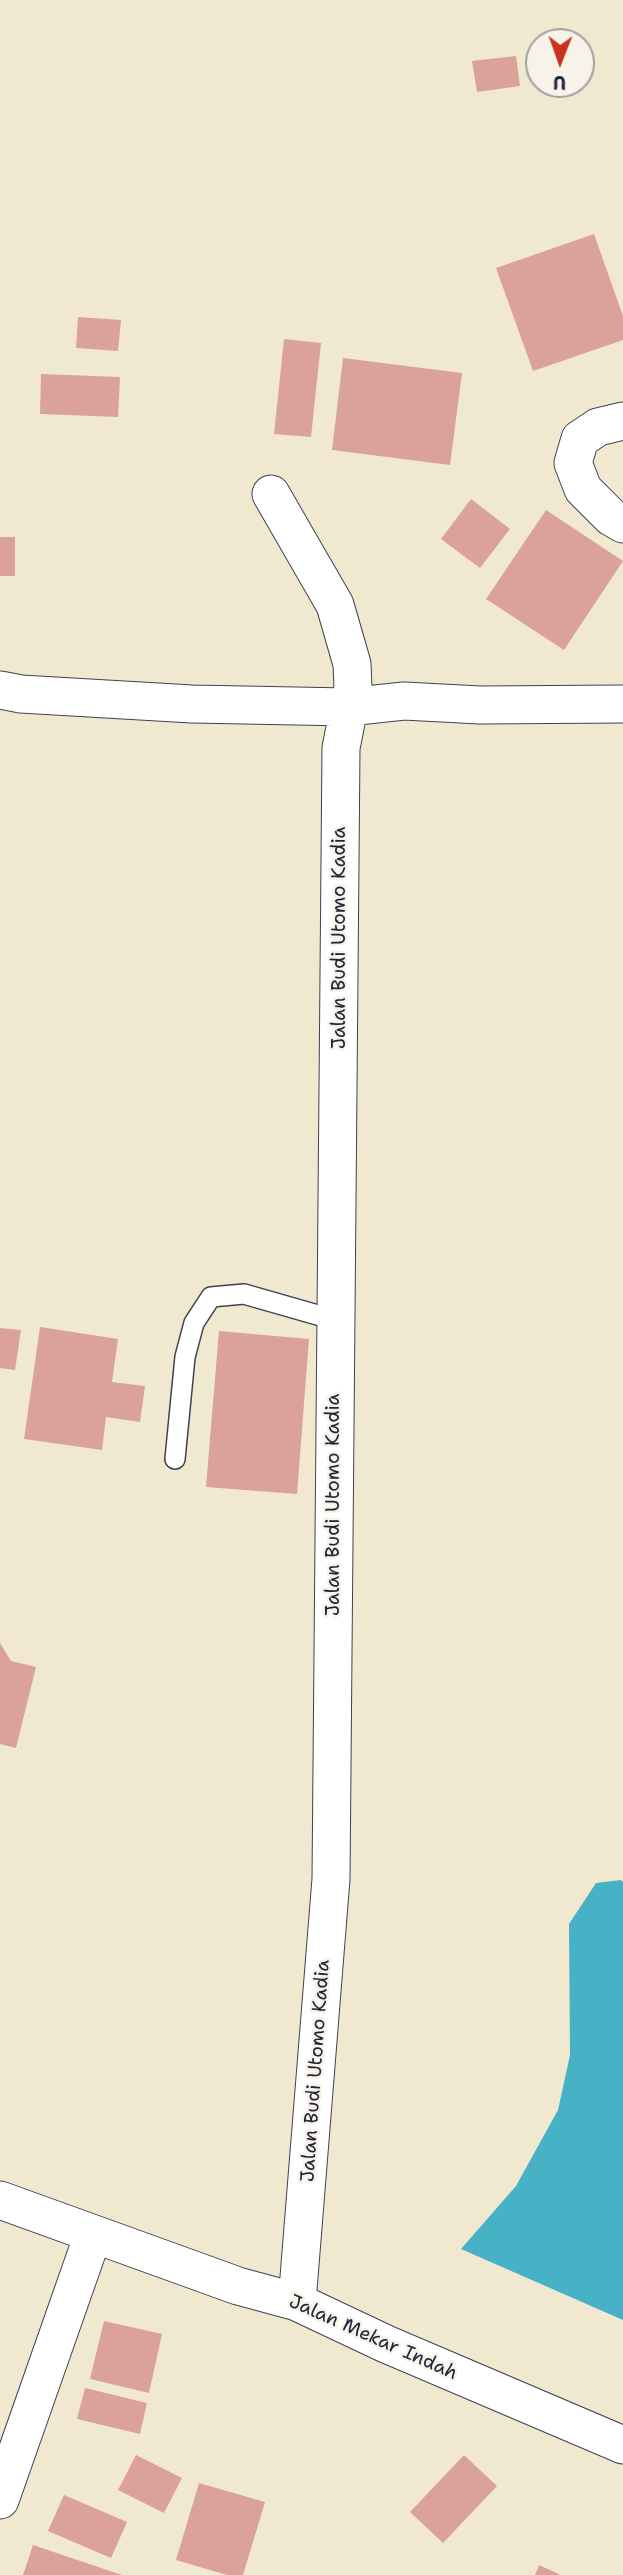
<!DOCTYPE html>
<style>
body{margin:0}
#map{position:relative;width:623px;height:2575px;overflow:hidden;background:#f1e8d0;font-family:"Shantell Sans",sans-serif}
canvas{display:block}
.north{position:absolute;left:525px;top:28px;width:70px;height:70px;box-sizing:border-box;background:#f7f3e8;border:2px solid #a29fa3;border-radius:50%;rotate:181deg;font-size:19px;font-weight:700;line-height:28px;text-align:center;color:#22223b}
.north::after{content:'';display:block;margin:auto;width:24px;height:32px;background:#c8321e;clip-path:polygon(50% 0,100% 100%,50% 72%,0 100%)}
</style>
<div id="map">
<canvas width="623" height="2575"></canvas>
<div class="north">U</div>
</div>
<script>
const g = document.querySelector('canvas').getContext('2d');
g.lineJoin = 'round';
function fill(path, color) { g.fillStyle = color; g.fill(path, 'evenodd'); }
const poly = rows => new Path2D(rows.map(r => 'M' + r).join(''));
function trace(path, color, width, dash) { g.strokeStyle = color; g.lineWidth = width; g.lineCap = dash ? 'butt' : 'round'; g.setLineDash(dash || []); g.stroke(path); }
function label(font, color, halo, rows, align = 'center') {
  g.font = font + ' "Shantell Sans",sans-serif'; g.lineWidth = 5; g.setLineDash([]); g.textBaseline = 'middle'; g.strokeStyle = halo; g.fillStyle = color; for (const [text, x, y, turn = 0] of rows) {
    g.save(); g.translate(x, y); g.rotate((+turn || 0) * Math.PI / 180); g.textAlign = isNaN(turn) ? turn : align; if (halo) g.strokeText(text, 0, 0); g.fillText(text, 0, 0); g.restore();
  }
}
fill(poly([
 [621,1880,623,1882,623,2320,461,2249,516,2186,558,2110,570,2055,569,1924,596,1883]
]), '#47b1c6');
fill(poly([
 [516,56,520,86,477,92,472,61],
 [594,234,623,316,623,340,533,371,496,268],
 [78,317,121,320,118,351,76,348],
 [284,339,321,343,311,437,274,434],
 [343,358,462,373,450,465,332,450],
 [41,374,120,377,118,417,40,414],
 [471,499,510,529,480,568,441,539],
 [546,510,623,561,564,650,486,599],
 [0,537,15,537,15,576,0,576],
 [40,1327,118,1339,112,1382,145,1386,140,1422,106,1417,102,1450,24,1439],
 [0,1328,21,1330,15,1370,0,1368],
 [219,1331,309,1339,297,1494,206,1487],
 [0,1643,11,1661,36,1667,16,1748,0,1744],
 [104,2321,162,2334,149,2393,90,2379],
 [85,2388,147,2403,140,2434,77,2419],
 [136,2455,182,2478,164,2513,118,2490],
 [464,2455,497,2486,443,2543,410,2512],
 [199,2483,265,2502,243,2575,227,2575,176,2560],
 [64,2495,127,2522,111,2558,48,2531],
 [33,2545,122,2575,23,2575],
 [539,2565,561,2575,535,2575]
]), '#dba299');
const service = poly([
 [175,1459,185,1357,194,1323,211,1297,244,1294,335,1320]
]);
const minor = poly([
 [623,421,598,427,580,439,573,463,583,489,611,517,623,524],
 [271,494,335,605,352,664,353,687,341,748,331,1879,297,2302],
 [0,690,21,694,192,704,348,707,404,701,480,705,623,704],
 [0,2200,238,2286,297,2302,386,2344,623,2445],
 [0,2500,93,2235]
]);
trace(service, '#414051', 22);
trace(minor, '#414051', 39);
trace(service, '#fff', 19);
trace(minor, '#fff', 37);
label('19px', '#22223b', '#f7f3e8', [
 ["Jalan Budi Utomo Kadia",340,938,-90],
 ["Jalan Budi Utomo Kadia",334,1505,-90],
 ["Jalan Budi Utomo Kadia",316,2071,-86],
 ["Jalan Mekar Indah",373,2338,24]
]);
</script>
